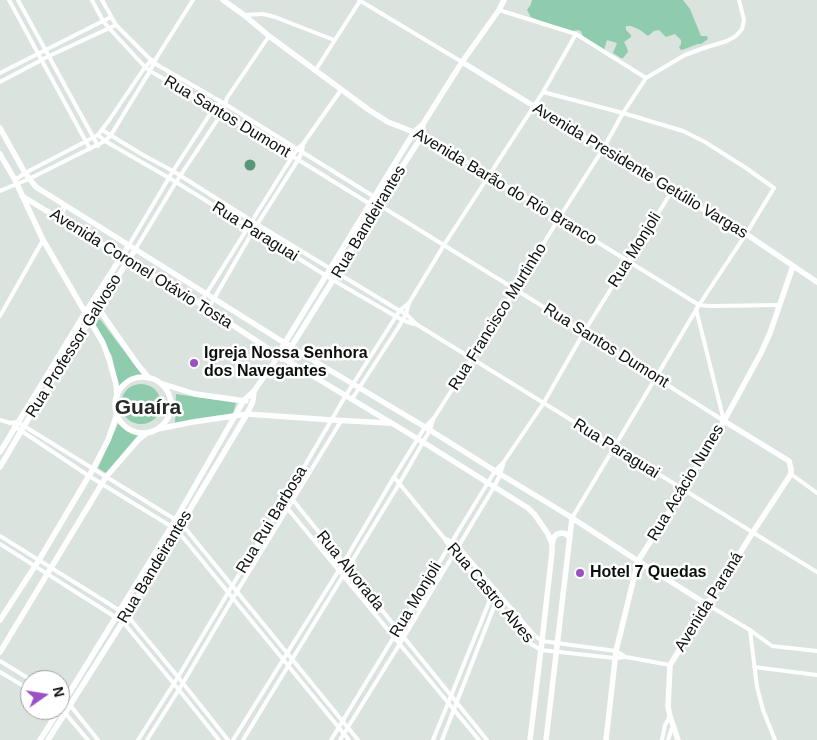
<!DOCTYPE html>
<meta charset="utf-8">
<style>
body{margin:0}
#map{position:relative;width:817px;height:740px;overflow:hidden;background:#dae3de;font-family:Arial,sans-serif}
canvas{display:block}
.north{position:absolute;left:20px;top:670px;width:50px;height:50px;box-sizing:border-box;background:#fff;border:1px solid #9e9f9f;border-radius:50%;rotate:77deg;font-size:14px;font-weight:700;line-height:20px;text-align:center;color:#0c0f0e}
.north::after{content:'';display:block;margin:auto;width:18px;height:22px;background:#9b51c3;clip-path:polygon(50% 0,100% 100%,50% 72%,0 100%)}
</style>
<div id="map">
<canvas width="817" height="740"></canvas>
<div class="north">N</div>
</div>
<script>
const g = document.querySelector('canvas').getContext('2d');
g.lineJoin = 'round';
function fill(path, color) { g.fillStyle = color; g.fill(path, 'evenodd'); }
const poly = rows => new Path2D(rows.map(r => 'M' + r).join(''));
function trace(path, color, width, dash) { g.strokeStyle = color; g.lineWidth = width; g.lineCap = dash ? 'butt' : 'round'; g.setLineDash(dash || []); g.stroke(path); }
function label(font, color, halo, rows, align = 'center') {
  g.font = font + ' Arial,sans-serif'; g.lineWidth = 5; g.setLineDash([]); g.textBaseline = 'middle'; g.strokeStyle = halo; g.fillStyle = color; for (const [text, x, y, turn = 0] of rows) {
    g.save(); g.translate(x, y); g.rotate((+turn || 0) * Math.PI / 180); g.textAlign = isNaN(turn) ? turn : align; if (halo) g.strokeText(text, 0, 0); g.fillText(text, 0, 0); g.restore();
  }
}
fill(poly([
 [532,0,683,0,690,9,701,36,707,36,708,39,701,44,698,44,682,50,680,49,679,47,681,44,681,40,675,34,666,37,659,30,654,31,648,36,640,30,631,26,626,26,626,30,631,35,631,37,624,42,627,48,628,52,623,58,621,58,613,53,617,43,607,40,604,50,583,37,581,31,578,30,573,31,549,25,531,17,527,10,531,4],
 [100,319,142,375,130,380,119,388,112,356,93,324],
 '121 404a20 20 0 1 1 40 0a20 20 0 1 1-40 0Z',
 [176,394,236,403,232,416,175,423],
 [118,424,138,435,106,473,98,468]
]), '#8fccad');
fill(poly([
 '244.5 165a5.5 5.5 0 1 1 11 0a5.5 5.5 0 1 1-11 0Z'
]), '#5a967a');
trace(poly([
 [9,0,90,149],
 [18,0,98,146],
 [92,0,103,21,109,28,145,67,150,71,214,108,370,204,376,208,384,208,584,332,724,421],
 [102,0,116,25,154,63,225,104,381,201],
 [359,0,462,62],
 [499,10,576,34,646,78],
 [244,15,263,14,275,17,334,40],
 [315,71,360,1],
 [0,73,111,17],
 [0,82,49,56,116,25],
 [543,92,623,113,683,131,705,142,746,168,774,188,746,234,699,305,572,518],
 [102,130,143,155,173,171,252,221,395,308,406,314,416,324,817,572],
 [98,135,105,141,176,182,333,280,402,320,414,324],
 [422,136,489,175,699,305,710,306,780,305],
 [15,180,25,173,98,135,110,119,145,67,152,60],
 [0,191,29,179,105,141,111,135,150,71,157,57,193,0],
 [129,245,173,171,214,108,221,102],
 [135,250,176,182,222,113,227,98,269,36],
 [200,304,297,149,303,144,341,90],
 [208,309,253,231,298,160,302,152,303,144],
 [696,309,724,421],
 [0,316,43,240],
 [352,399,398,328,406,314,409,303,444,245,543,92,576,34],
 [0,420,10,423,17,422,24,426,181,523,358,740],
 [14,426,89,476,177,530,349,740],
 [791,474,817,493],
 [394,477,444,538,449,546,531,644,541,650,614,658,626,657,670,665],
 [288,494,487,740],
 [288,509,479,740],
 [0,536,127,615,178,677,228,740],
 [444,538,452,542,458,546,534,635,542,641,616,651,624,656],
 [0,544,123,622,179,690,219,740],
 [708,605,750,630,757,687,763,710,775,740],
 [750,630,772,646,817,651],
 [0,661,31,680],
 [754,667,817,675],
 [0,672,30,690],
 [60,698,70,705,98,740],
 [60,709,65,713,88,740],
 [138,740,178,677,232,586,283,503,346,395,400,310,409,303],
 [147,740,183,683,233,598,341,421],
 [233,740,344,562,394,477,425,427,434,418,516,289,559,218,603,149,623,113,646,78,685,55,704,48,727,41,736,36,742,29,744,20,739,0],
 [243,740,399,484,430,430,433,420],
 [331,740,495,471,503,463,543,404,584,332,672,191],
 [340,740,404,637,494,487,500,475,503,465],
 [433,740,492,595],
 [442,740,499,594],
 [662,740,665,725,670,716],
 [668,740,673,725]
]), '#fff', 4);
trace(poly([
 [223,0,244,15,269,36,369,110,388,122,416,133],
 [462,62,672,191,746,234,817,282],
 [0,128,25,173,36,187,291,347,425,427,495,471,566,514,638,561,708,605],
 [0,154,15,180,43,240,103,343,109,359,116,384,117,396],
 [22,196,200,304,283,358,418,439,528,508,535,515,548,534,552,544,552,552,542,641,530,740],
 [59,218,65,205],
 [96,305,138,365,149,378],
 [282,359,291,347,333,280,376,208,422,136,423,124],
 '115 405a28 28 0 1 1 56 0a28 28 0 1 1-56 0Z',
 [163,384,195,394,246,401],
 [158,429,193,422,247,414,332,420,389,423],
 [0,452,85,313,129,245],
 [0,467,24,426,98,307,135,250],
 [552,544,554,537,557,534,562,533,566,534,570,538],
 [0,620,39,560,93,469,108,440,117,414],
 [0,652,106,477,139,439,147,433],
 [60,708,176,519,244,400,254,391,273,364,278,354,414,132,423,124,462,62,499,10,504,0],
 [40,740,59,710],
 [48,740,127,615,247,414,253,401,254,392],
 [546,740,572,518],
 [606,740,616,651,638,561,683,490,724,421,761,353,770,333,793,266],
 [678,740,670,716,668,707,670,665,753,532,791,474,791,469,789,461,724,421]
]), '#fff', 5.5);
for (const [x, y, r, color] of [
 [194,363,5,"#9b51c3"],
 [580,573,5,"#9b51c3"]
]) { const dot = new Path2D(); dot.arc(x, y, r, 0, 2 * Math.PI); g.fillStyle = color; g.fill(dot); trace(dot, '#fff', 2); }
label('16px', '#0c0f0e', '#fff', [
 ["Rua Santos Dumont",227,117,31],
 ["Avenida Presidente Getúlio Vargas",640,171,31],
 ["Avenida Barão do Rio Branco",505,187,31],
 ["Rua Bandeirantes",369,222,-59],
 ["Rua Paraguai",255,232,32],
 ["Rua Monjoli",635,250,-58],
 ["Avenida Coronel Otávio Tosta",141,269,32],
 ["Rua Francisco Murtinho",498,317,-58],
 ["Rua Professor Galvoso",74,346,-58],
 ["Rua Santos Dumont",606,346,32],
 ["Rua Paraguai",616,449,32],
 ["Rua Acácio Nunes",686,483,-59],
 ["Rua Rui Barbosa",272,520,-59],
 ["Rua Bandeirantes",155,567,-59],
 ["Rua Alvorada",350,571,51],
 ["Rua Castro Alves",490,593,50],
 ["Rua Monjoli",416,600,-59],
 ["Avenida Paraná",709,602,-58]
]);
label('bold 16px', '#0c0f0e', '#fff', [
 ["Igreja Nossa Senhora",204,354],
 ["dos Navegantes",204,372],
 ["Hotel 7 Quedas",590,573]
], 'left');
label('bold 21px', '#252b28', '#fff', [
 ["Guaíra",148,408]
]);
</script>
